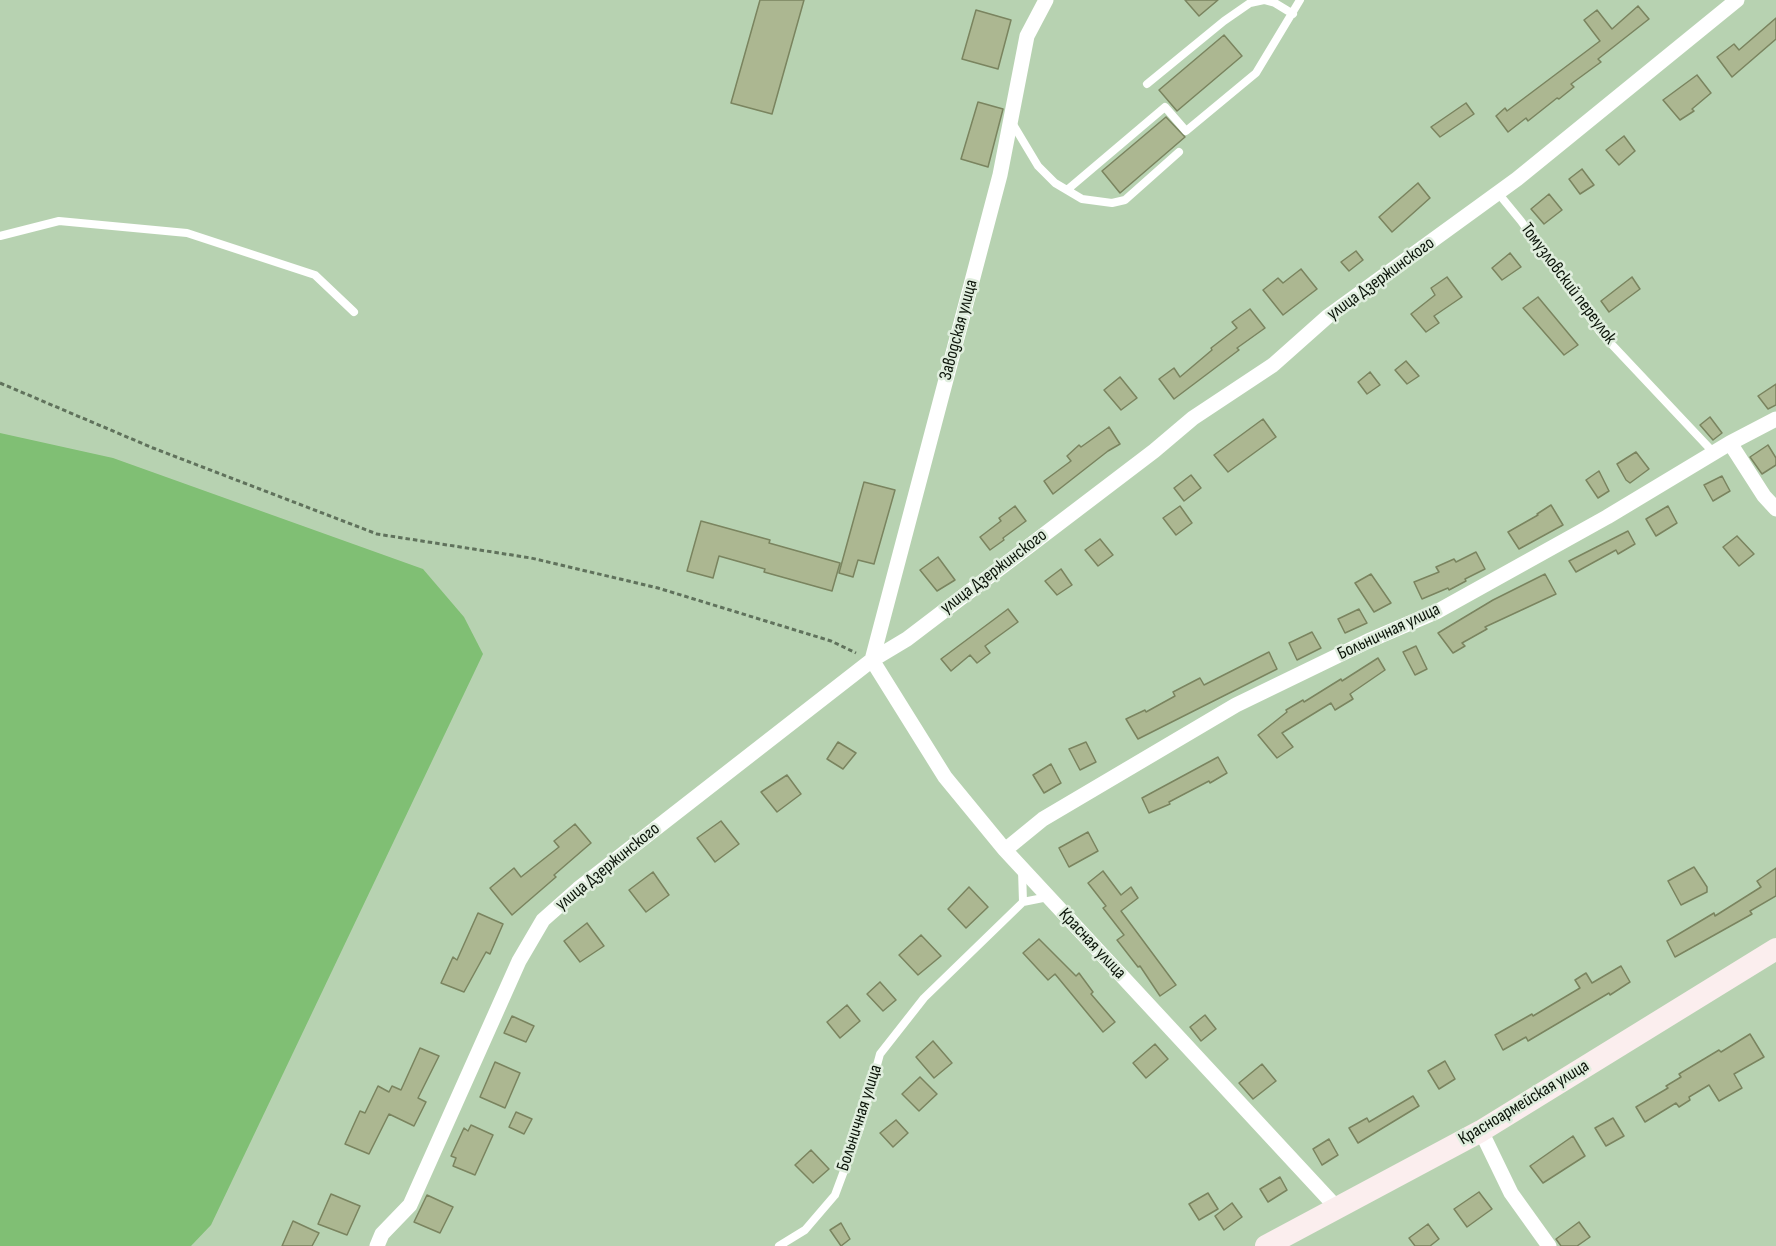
<!DOCTYPE html>
<meta charset="utf-8">
<style>
body{margin:0}
canvas{display:block;background:#b7d2b1}
</style>
<canvas width="1776" height="1246"></canvas>
<script>
const g = document.querySelector('canvas').getContext('2d');
g.lineJoin = 'round';
function fill(path, color) { g.fillStyle = color; g.fill(path, 'evenodd'); }
const poly = rows => new Path2D(rows.map(r => 'M' + r).join(''));
function trace(path, color, width, dash) { g.strokeStyle = color; g.lineWidth = width; g.lineCap = dash ? 'butt' : 'round'; g.setLineDash(dash || []); g.stroke(path); }
function label(font, color, halo, rows, align = 'center') {
  g.font = font + ' "Sofia Sans Condensed",sans-serif'; g.lineWidth = 5; g.setLineDash([]); g.textBaseline = 'middle'; g.strokeStyle = halo; g.fillStyle = color; for (const [text, x, y, turn = 0] of rows) {
    g.save(); g.translate(x, y); g.rotate((+turn || 0) * Math.PI / 180); g.textAlign = isNaN(turn) ? turn : align; if (halo) g.strokeText(text, 0, 0); g.fillText(text, 0, 0); g.restore();
  }
}
fill(poly([
 [0,433,113,458,423,569,464,617,483,654,211,1225,191,1246,0,1246]
]), '#80bf74');
const building = poly([
 [760,0,804,0,772,114,731,103,760,0],
 [1185,0,1218,0,1199,16,1185,0],
 [1638,6,1649,19,1598,59,1601,62,1571,84,1574,87,1559,99,1557,98,1528,121,1526,118,1508,132,1496,116,1505,108,1507,111,1600,41,1584,20,1597,10,1612,29,1638,6],
 [976,10,1011,20,998,69,962,59,976,10],
 [1776,18,1776,39,1732,77,1717,57,1734,44,1739,50,1776,18],
 [1224,35,1242,56,1177,111,1159,90,1224,35],
 [1697,75,1711,93,1692,109,1694,111,1680,120,1663,100,1697,75],
 [978,102,1003,109,988,167,961,159,978,102],
 [1466,103,1474,114,1440,137,1431,127,1466,103],
 [1166,117,1185,137,1120,193,1102,171,1166,117],
 [1624,136,1635,151,1619,165,1606,150,1624,136],
 [1582,169,1594,185,1580,194,1569,179,1582,169],
 [1418,183,1430,198,1392,232,1379,217,1418,183],
 [1549,194,1562,210,1544,224,1531,209,1549,194],
 [1356,251,1363,260,1349,271,1341,262,1356,251],
 [1510,253,1521,267,1502,280,1492,268,1510,253],
 [1301,269,1317,289,1283,315,1263,290,1278,278,1283,283,1301,269],
 [1447,277,1462,297,1434,316,1439,323,1426,332,1411,314,1435,295,1431,288,1447,277],
 [1632,277,1640,289,1609,312,1601,301,1632,277],
 [1538,297,1578,345,1564,355,1523,308,1538,297],
 [1250,309,1265,328,1237,348,1239,350,1174,399,1159,379,1174,368,1180,377,1212,350,1211,348,1237,328,1232,322,1250,309],
 [1406,361,1419,376,1407,384,1395,370,1406,361],
 [1370,372,1380,385,1367,394,1358,382,1370,372],
 [1120,377,1137,398,1121,410,1104,390,1120,377],
 [1776,384,1776,405,1768,409,1758,396,1776,384],
 [1710,417,1722,433,1713,440,1700,425,1710,417],
 [1263,419,1276,437,1228,472,1214,455,1263,419],
 [1109,427,1120,444,1108,451,1053,494,1044,481,1071,461,1067,456,1079,445,1081,447,1109,427],
 [1768,445,1776,458,1776,465,1762,474,1750,457,1768,445],
 [1636,452,1649,469,1630,483,1626,480,1617,464,1636,452],
 [1599,471,1609,491,1598,498,1586,480,1599,471],
 [1191,475,1201,488,1184,501,1174,488,1191,475],
 [1722,476,1730,491,1713,501,1704,485,1722,476],
 [864,482,895,490,874,564,858,560,853,577,839,573,864,482],
 [1551,505,1563,525,1519,549,1508,532,1538,515,1537,514,1551,505],
 [1015,506,1026,521,1003,538,1004,540,990,550,980,537,1001,521,999,518,1015,506],
 [1180,506,1192,523,1176,535,1163,518,1180,506],
 [1668,506,1677,523,1656,536,1646,519,1668,506],
 [701,521,770,540,769,543,840,563,832,591,764,572,765,569,719,556,713,578,687,571,701,521],
 [1628,531,1635,544,1618,554,1616,550,1576,572,1569,561,1628,531],
 [1737,536,1754,554,1739,566,1723,547,1737,536],
 [1100,539,1113,555,1098,566,1085,550,1100,539],
 [1476,552,1485,569,1465,579,1466,581,1449,590,1448,588,1422,599,1414,582,1439,572,1436,567,1454,559,1456,562,1476,552],
 [938,557,955,580,937,591,920,570,938,557],
 [1061,569,1072,585,1057,595,1045,581,1061,569],
 [1371,574,1391,603,1374,612,1355,583,1371,574],
 [1545,574,1556,594,1485,627,1487,629,1462,643,1465,646,1453,653,1438,633,1493,600,1545,574],
 [1008,609,1018,622,985,646,990,653,977,663,970,655,951,671,941,659,1008,609],
 [1359,609,1367,623,1345,633,1338,619,1359,609],
 [1312,632,1321,648,1297,660,1289,643,1312,632],
 [1416,646,1427,669,1415,675,1403,652,1416,646],
 [1269,652,1277,669,1138,739,1126,719,1145,710,1146,712,1175,696,1173,692,1200,678,1204,685,1269,652],
 [1378,658,1385,670,1350,694,1353,699,1335,710,1331,703,1282,733,1293,747,1277,758,1258,735,1287,712,1286,710,1303,700,1304,702,1341,679,1342,681,1378,658],
 [838,742,856,753,843,769,827,759,838,742],
 [1086,742,1096,762,1080,770,1069,749,1086,742],
 [1218,757,1227,773,1210,783,1209,781,1169,802,1170,804,1149,813,1142,798,1218,757],
 [1051,764,1061,783,1044,793,1033,775,1051,764],
 [787,775,801,794,777,812,761,792,787,775],
 [721,821,739,844,715,862,697,838,721,821],
 [575,824,591,843,554,875,556,877,512,915,490,888,514,868,521,877,559,847,554,841,575,824],
 [1088,832,1098,851,1069,867,1059,848,1088,832],
 [1694,867,1707,887,1707,892,1681,905,1668,881,1694,867],
 [1776,868,1776,896,1750,911,1752,914,1675,957,1667,941,1714,913,1715,916,1761,887,1757,881,1776,868],
 [1103,871,1121,895,1131,887,1138,898,1121,911,1176,985,1160,996,1140,966,1138,967,1117,940,1124,935,1103,908,1106,906,1088,883,1103,871],
 [653,872,669,895,646,912,629,890,653,872],
 [969,887,988,907,966,928,948,909,969,887],
 [478,913,503,924,490,954,486,952,464,992,441,983,453,957,457,960,478,913],
 [587,923,604,946,580,962,564,941,587,923],
 [921,935,941,956,918,975,899,955,921,935],
 [1039,939,1076,976,1079,973,1093,992,1091,994,1115,1022,1103,1032,1055,974,1048,980,1023,953,1039,939],
 [1621,966,1630,982,1610,995,1609,993,1528,1041,1526,1037,1503,1050,1495,1035,1532,1014,1533,1016,1580,988,1575,980,1586,973,1592,983,1621,966],
 [880,982,896,1000,883,1011,867,994,880,982],
 [847,1005,860,1021,840,1038,827,1022,847,1005],
 [1205,1015,1216,1029,1201,1041,1190,1027,1205,1015],
 [512,1016,534,1026,526,1042,504,1033,512,1016],
 [1750,1034,1764,1057,1734,1074,1742,1088,1719,1101,1709,1085,1689,1097,1690,1100,1679,1107,1676,1103,1645,1122,1636,1107,1668,1088,1666,1086,1681,1077,1679,1074,1719,1050,1721,1052,1750,1034],
 [933,1041,952,1063,934,1078,916,1057,933,1041],
 [1155,1044,1168,1059,1146,1078,1133,1063,1155,1044],
 [420,1048,439,1056,418,1098,426,1102,414,1126,389,1114,369,1154,345,1144,360,1111,365,1113,378,1086,389,1092,392,1086,401,1090,420,1048],
 [1445,1061,1455,1079,1439,1089,1428,1071,1445,1061],
 [495,1062,520,1073,505,1108,480,1097,495,1062],
 [1262,1064,1276,1081,1253,1099,1239,1083,1262,1064],
 [920,1077,937,1094,919,1111,902,1094,920,1077],
 [1413,1096,1419,1106,1358,1143,1349,1128,1367,1118,1369,1122,1413,1096],
 [516,1112,532,1119,524,1134,509,1127,516,1112],
 [1613,1118,1624,1136,1606,1146,1595,1128,1613,1118],
 [896,1120,908,1133,893,1147,880,1133,896,1120],
 [471,1125,493,1135,475,1175,453,1166,456,1158,451,1156,464,1128,468,1131,471,1125],
 [1573,1136,1585,1156,1543,1183,1530,1166,1573,1136],
 [1329,1139,1338,1155,1322,1165,1313,1149,1329,1139],
 [811,1150,829,1169,813,1183,795,1165,811,1150],
 [1280,1177,1287,1190,1268,1202,1260,1189,1280,1177],
 [1479,1192,1492,1209,1467,1227,1454,1209,1479,1192],
 [1208,1193,1218,1209,1199,1220,1189,1204,1208,1193],
 [331,1194,360,1206,347,1235,318,1224,331,1194],
 [427,1195,453,1207,440,1233,414,1222,427,1195],
 [1232,1203,1242,1217,1224,1230,1215,1216,1232,1203],
 [293,1221,319,1233,312,1246,282,1246,293,1221],
 [1579,1222,1590,1237,1577,1246,1561,1246,1556,1239,1579,1222],
 [841,1223,850,1239,841,1246,830,1230,841,1223],
 [1428,1224,1439,1239,1430,1246,1415,1246,1409,1238,1428,1224]
]);
fill(building, '#acb791');
trace(building, '#7a845f', 1.5);
trace(poly([
 [0,383,153,448,377,534,531,558,658,588,831,641,856,653]
]), '#60725c', 3, [4.5, 3]);
trace(poly([
 [1147,84,1224,21,1250,3,1264,0,1275,3,1293,14],
 [1011,121,1038,166,1055,183,1082,199,1112,203,1125,200,1179,152],
 [1067,190,1165,107,1186,131,1256,73,1300,0],
 [1498,193,1521,221,1600,332,1714,453],
 [0,236,59,221,187,233,315,275,354,312],
 [1022,870,1023,902],
 [779,1246,805,1230,835,1195,860,1128,880,1054,924,998,1023,902,1048,897]
]), '#fff', 8);
trace(poly([
 [1046,0,1027,36,1000,175,872,660,945,777,1005,850,1337,1208],
 [1730,443,1764,496,1776,509],
 [1005,850,1043,819,1236,705,1368,641,1438,611,1607,517,1730,443,1776,419],
 [1481,1131,1511,1193,1549,1246],
 [377,1246,382,1234,410,1205,519,961,543,920,578,889,872,660,907,639,1154,451,1193,418,1273,365,1327,317,1517,179,1737,0]
]), '#fff', 15);
trace(poly([
 [1266,1246,1481,1131,1776,949]
]), '#fbeeee', 22);
label('18px', '#0b1409', '#e0eede', [
 ["улица Дзержинского",1381,279,-36],
 ["Томузловский переулок",1568,284,53],
 ["Заводская улица",959,330,-75],
 ["улица Дзержинского",994,572,-37],
 ["Больничная улица",1389,632,-25],
 ["улица Дзержинского",608,867,-39],
 ["Красная улица",1092,944,47],
 ["Красноармейская улица",1524,1103,-31],
 ["Больничная улица",860,1118,-72]
]);
</script>
